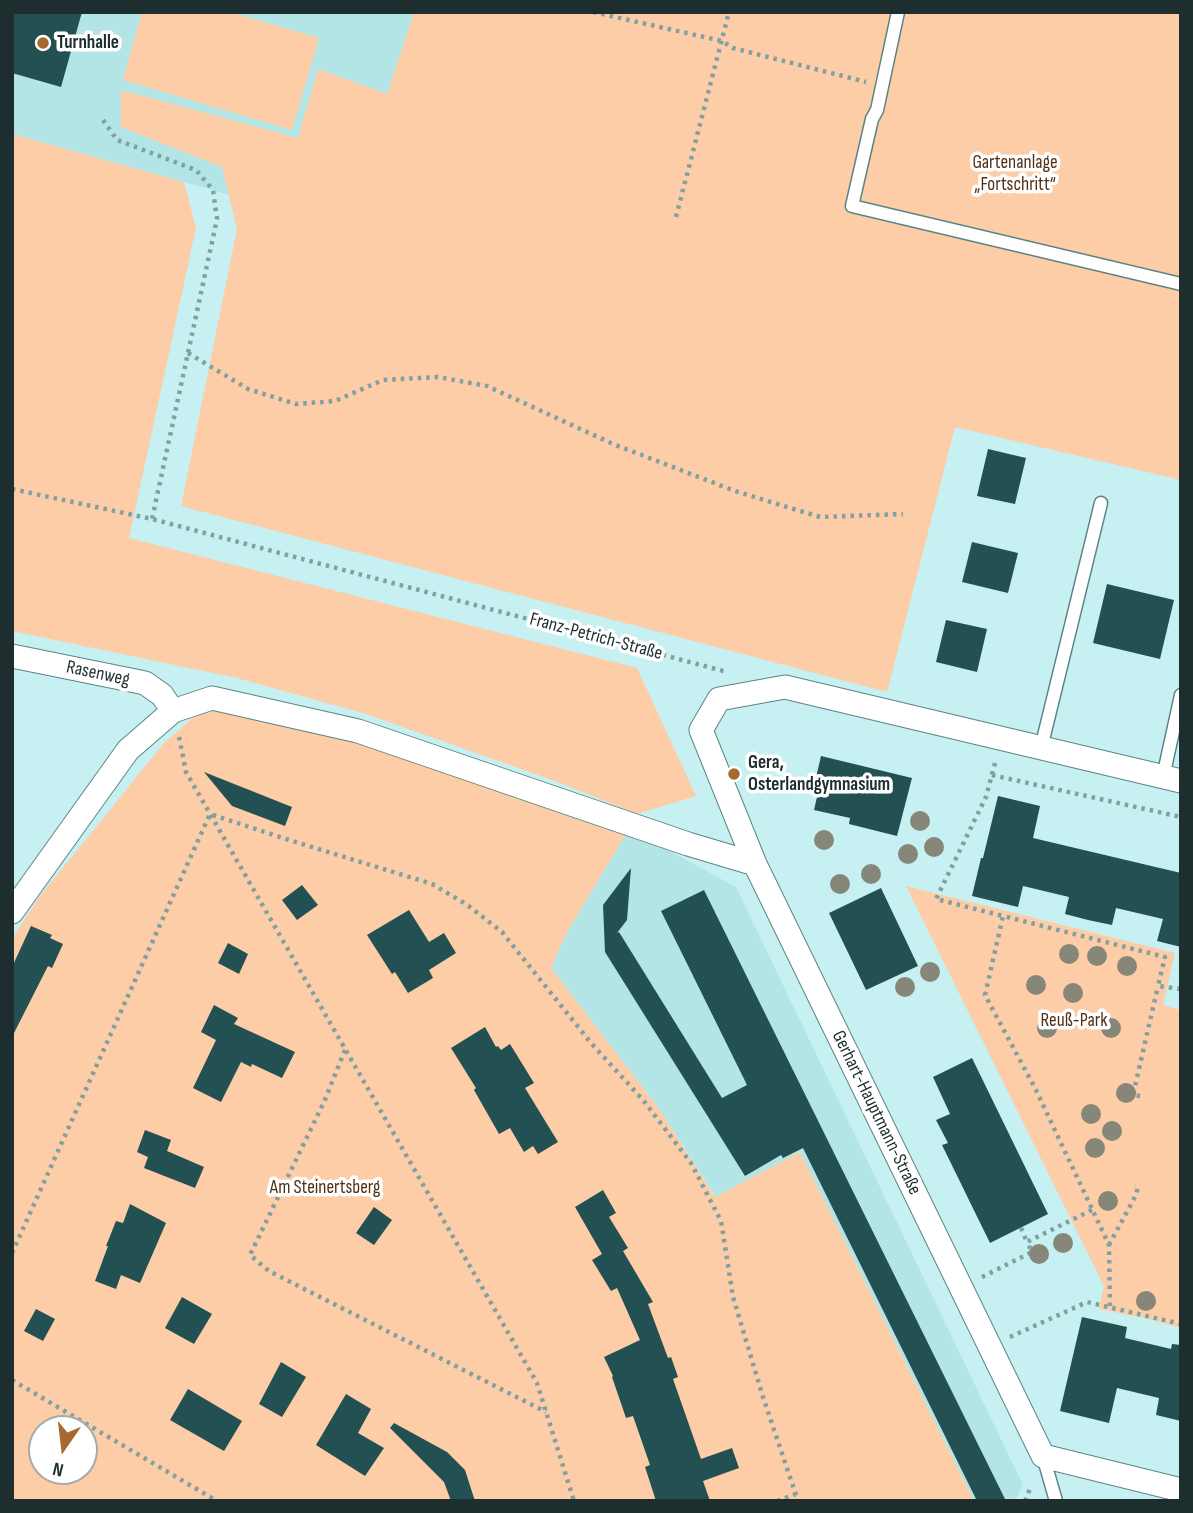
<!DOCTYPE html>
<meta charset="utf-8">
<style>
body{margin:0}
#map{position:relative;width:1193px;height:1513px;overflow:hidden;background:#c7f0f2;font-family:"Sofia Sans Condensed",sans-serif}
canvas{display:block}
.frame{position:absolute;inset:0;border:14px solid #1e2e2e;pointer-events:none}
.north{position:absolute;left:28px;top:1415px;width:70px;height:70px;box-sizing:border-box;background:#fff;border:2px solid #a5abab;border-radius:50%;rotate:194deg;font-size:19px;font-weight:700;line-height:28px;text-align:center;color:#1e2e2e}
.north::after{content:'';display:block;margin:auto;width:24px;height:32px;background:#a7692f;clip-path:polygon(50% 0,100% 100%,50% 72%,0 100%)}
</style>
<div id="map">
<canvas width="1193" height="1513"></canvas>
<div class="frame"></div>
<div class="north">N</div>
</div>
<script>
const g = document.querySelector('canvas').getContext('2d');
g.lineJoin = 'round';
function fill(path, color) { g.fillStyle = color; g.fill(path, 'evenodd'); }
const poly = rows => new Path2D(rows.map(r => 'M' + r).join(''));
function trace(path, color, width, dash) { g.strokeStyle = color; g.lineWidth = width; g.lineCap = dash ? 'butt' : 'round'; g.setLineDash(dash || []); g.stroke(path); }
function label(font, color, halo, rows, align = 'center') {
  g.font = font + ' "Sofia Sans Condensed",sans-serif'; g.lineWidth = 7; g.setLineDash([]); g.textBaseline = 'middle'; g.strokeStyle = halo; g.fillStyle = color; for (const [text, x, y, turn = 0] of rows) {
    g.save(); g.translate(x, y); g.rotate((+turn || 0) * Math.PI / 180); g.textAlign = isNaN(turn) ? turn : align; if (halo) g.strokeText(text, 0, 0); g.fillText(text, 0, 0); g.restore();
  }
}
fill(poly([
 [12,12,418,12,348,228,12,134],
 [629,829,736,887,1023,1485,1015,1501,974,1501,800,1152,716,1197,660,1110,551,968,566,934]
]), '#b3e5e7');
fill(poly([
 [142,12,230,12,319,38,292,130,123,80],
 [414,12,1181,12,1181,480,955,427,887,692,181,506,237,229,222,167,121,127,121,90,298,138,318,69,387,94],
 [12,134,184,182,196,228,129,538,637,668,696,796,637,814,563,784,366,714,237,678,12,631],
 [228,704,356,736,629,829,566,934,551,968,660,1110,715,1197,800,1152,974,1501,12,1501,12,939,40,896,164,743,196,715],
 [42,1429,84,1429,84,1471,42,1471],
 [906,886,1175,953,1163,1005,1181,1010,1181,1328,1149,1319,1099,1309,1104,1286]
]), '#fccda6');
fill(poly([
 [12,12,82,12,61,87,12,73],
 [988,449,1026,458,1015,504,977,496],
 [972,542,1018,553,1008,593,962,582],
 [1107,584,1174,600,1160,659,1093,643],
 [946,620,987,629,977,672,936,662],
 [821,756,912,778,897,836,849,824,850,818,814,810,820,784,815,782],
 [204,772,292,807,285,826,232,806],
 [998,796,1040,806,1033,838,1181,873,1181,947,1157,941,1163,919,1116,908,1112,925,1088,920,1065,914,1069,897,1023,886,1018,907,972,896,981,858,983,858],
 [631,868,627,920,617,933,619,932,722,1098,747,1085,661,911,704,890,1006,1501,977,1501,803,1148,783,1158,781,1155,745,1176,605,952,603,905],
 [302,885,318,905,297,920,282,900],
 [881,888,918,966,866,990,829,913],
 [409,910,429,942,444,933,456,953,429,970,433,978,408,993,395,972,392,974,367,935],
 [31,926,52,935,50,938,63,944,52,968,48,966,12,1037,12,967],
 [228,943,248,954,239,974,218,963],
 [214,1005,238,1018,234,1024,295,1052,282,1078,252,1064,251,1067,241,1062,221,1102,193,1088,216,1040,201,1032],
 [485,1027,496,1047,498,1046,501,1050,510,1044,534,1083,525,1088,558,1142,538,1154,533,1146,524,1152,510,1128,499,1134,474,1090,476,1088,451,1048],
 [972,1058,1048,1214,990,1243,942,1145,948,1143,936,1120,950,1114,933,1077],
 [145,1130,171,1140,167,1151,204,1167,195,1188,144,1168,148,1157,137,1152],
 [603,1190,616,1213,609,1217,628,1248,623,1251,653,1302,648,1304,668,1358,671,1357,678,1377,673,1379,701,1459,732,1448,739,1468,703,1481,710,1501,656,1501,645,1467,650,1465,633,1416,626,1418,612,1377,613,1376,604,1357,640,1340,617,1288,611,1291,592,1260,602,1254,575,1207],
 [130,1204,166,1223,140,1283,121,1275,116,1289,95,1281,108,1246,106,1246,116,1221,123,1223],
 [374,1207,392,1220,374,1245,356,1233],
 [182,1297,212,1314,194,1344,165,1328],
 [36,1309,55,1319,43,1341,24,1331],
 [1082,1317,1127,1327,1125,1338,1171,1349,1172,1344,1181,1345,1181,1421,1156,1415,1159,1398,1117,1388,1109,1423,1060,1411],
 [281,1362,306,1377,282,1417,259,1404],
 [188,1389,242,1421,224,1451,170,1420],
 [346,1394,371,1409,358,1433,384,1448,365,1476,316,1445],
 [394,1423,447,1452,465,1470,475,1501,451,1501,444,1482,390,1428]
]), '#235153');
const lane = poly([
 [898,12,877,110,872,119,852,206,1181,284],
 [1041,748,1101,503],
 [1163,777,1181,695],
 [1043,1456,1056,1501]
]);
const street = poly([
 [12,656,145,683,162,695,173,711],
 [1181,781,785,687,719,699,701,730,755,864,1043,1456,1181,1490],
 [12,912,128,750,173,711,212,698,358,731,688,844,755,864]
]);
trace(lane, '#5d8485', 15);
trace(street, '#5d8485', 25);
trace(poly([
 [593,12,722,41,733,48,866,82],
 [103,120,117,140,196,170,213,190,217,219,152,519],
 [676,217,729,12],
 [188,353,248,389,296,404,335,401,383,380,438,377,487,386,613,444,735,491,820,517,903,514],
 [12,489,152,519,727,672],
 [179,737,186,772,537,1383,574,1501],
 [995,763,986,797,936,899,1003,916],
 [992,775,1181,817],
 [345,1050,324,1102,250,1255,269,1271,546,1412],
 [1140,1096,1133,1095,1158,986],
 [1021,1228,1027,1242],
 [1109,1245,1136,1195,1138,1187,1135,1186],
 [12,1253,210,814,289,840,432,884,466,904,502,932,591,1043,643,1100,691,1163,721,1221,733,1297,763,1397,798,1501],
 [982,1277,1032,1252,1027,1242,1092,1210],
 [1110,1306,1109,1245,1036,1090,985,995,1003,916,1165,957,1158,986,1181,989],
 [1010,1337,1087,1302,1181,1324],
 [12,1380,217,1501],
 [777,1501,796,1494],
 [1025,1501,1031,1486]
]), '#81a0a1', 4.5, [3.5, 5]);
trace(lane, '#fff', 12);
trace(street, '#fff', 23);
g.fillStyle = '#868778';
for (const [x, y] of [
 [920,821],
 [824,840],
 [934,847],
 [908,854],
 [871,874],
 [840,884],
 [1069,954],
 [1097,956],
 [1127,966],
 [930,972],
 [1036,985],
 [905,987],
 [1073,993],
 [1047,1028],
 [1111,1028],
 [1126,1093],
 [1091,1114],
 [1112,1131],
 [1095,1148],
 [1108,1201],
 [1063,1243],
 [1039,1254],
 [1146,1301]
]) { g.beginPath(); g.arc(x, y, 10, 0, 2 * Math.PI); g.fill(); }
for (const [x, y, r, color] of [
 [43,43,7,"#a7692f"],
 [734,774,7,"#a7692f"]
]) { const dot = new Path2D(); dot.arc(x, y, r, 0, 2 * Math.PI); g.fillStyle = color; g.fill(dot); trace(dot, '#fff', 2.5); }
label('bold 19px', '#1e2e2e', '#fff', [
 ["Turnhalle",57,43],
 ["Gera,",748,763],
 ["Osterlandgymnasium",748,785]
], 'left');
label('19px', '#513115', '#fff', [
 ["Gartenanlage",1015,163],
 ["„Fortschritt“",1015,185],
 ["Reuß-Park",1074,1021],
 ["Am Steinertsberg",325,1188]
]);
label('19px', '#1e2e2e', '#fff', [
 ["Franz-Petrich-Straße",596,637,15],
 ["Rasenweg",98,674,12],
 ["Gerhart-Hauptmann-Straße",876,1113,64]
]);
</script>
